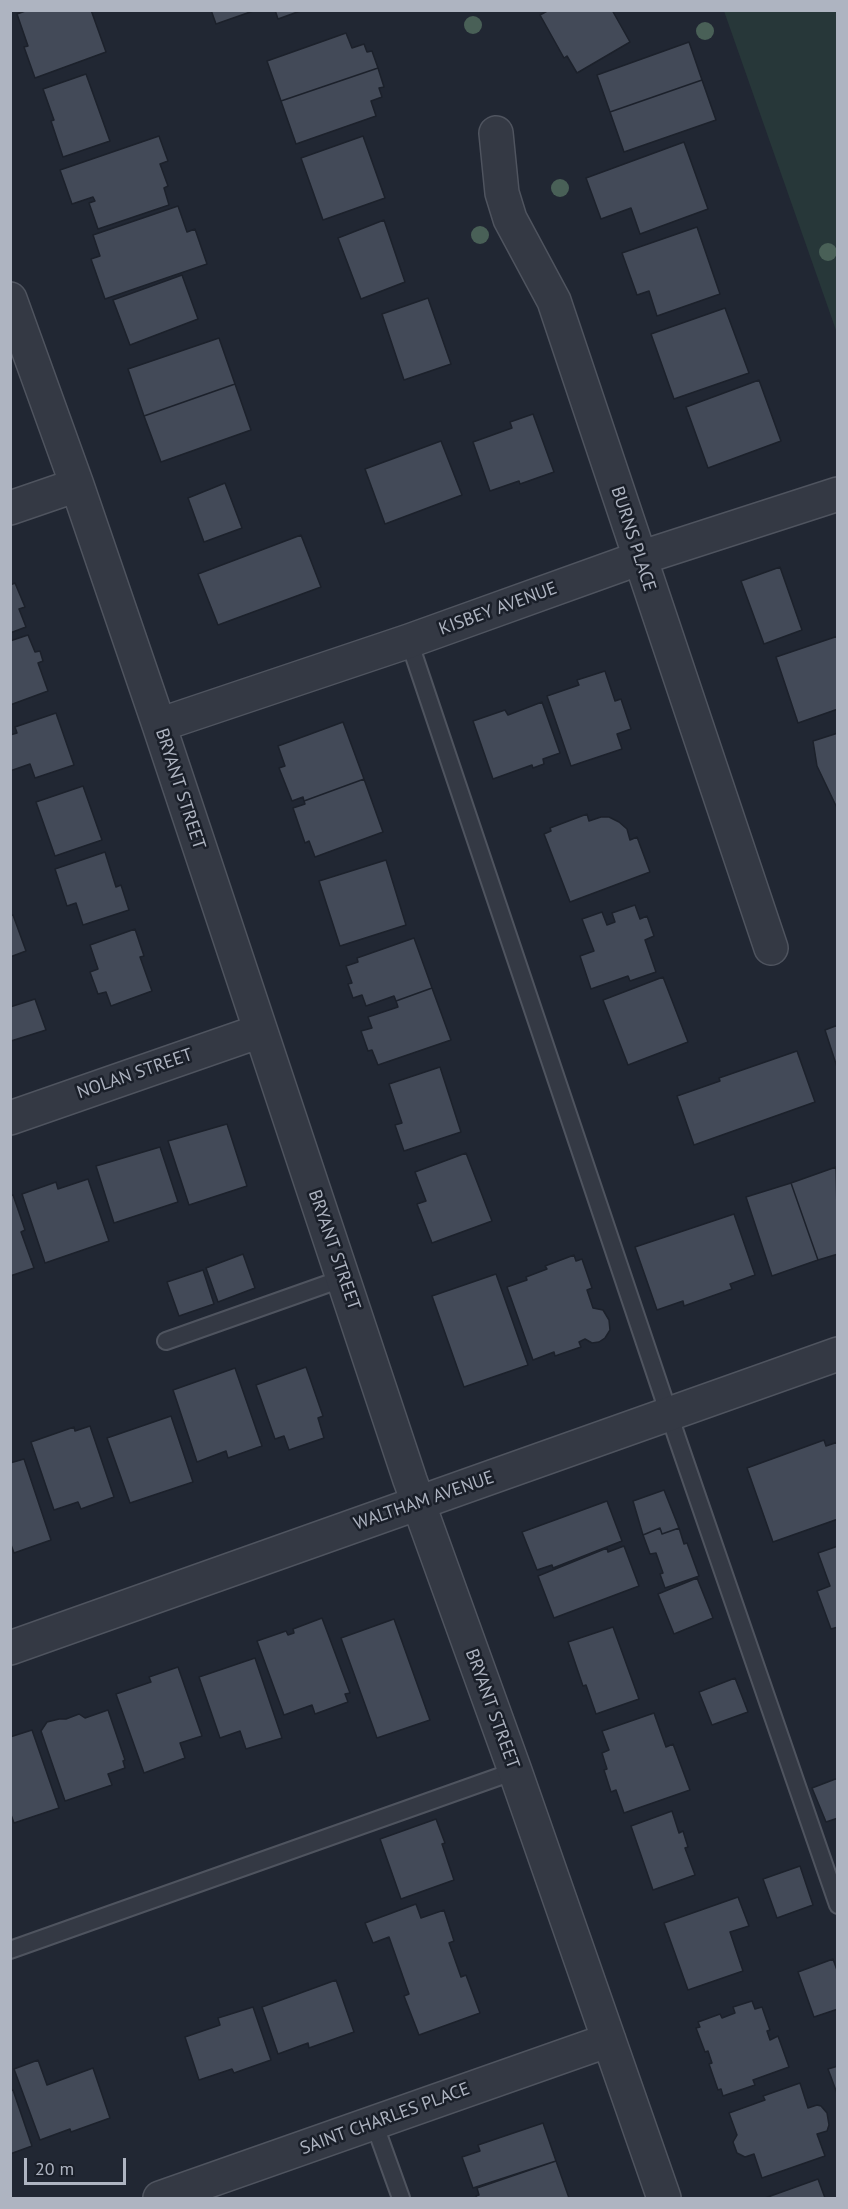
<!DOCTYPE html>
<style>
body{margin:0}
#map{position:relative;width:848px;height:2209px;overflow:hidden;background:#212733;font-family:"PT Sans",sans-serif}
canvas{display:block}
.frame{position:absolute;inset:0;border:12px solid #aeb4c1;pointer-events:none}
.scale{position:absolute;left:24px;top:2158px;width:102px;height:27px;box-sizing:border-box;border:3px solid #aeb4c1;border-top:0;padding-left:8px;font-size:18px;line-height:21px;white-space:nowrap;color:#aeb4c1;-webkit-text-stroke:4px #1a1f29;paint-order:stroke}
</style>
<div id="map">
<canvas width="848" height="2209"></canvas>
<div class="frame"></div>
<div class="scale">20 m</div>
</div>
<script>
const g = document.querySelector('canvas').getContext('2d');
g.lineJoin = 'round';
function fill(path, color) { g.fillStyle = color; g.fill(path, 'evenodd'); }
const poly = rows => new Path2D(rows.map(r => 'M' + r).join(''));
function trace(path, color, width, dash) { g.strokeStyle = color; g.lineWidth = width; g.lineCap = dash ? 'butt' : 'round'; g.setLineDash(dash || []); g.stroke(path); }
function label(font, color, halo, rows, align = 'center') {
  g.font = font + ' "PT Sans",sans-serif'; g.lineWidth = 5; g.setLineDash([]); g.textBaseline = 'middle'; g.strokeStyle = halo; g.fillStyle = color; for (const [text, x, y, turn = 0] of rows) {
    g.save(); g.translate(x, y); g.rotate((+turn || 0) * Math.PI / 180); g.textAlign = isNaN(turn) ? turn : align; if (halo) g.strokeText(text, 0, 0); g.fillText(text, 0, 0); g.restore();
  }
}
fill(poly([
 [724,11,837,11,837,333]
]), '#273739');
const building = poly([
 [28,10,91,10,106,52,35,78,24,47,28,46,17,14,28,10],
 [211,10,256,10,216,24,211,10],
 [275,10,303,10,278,19,275,10],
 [549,10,612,10,630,42,577,73,567,56,564,58,540,15,549,10],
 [346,33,352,48,364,44,367,52,372,51,378,68,281,101,267,61,346,33],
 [689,42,702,80,610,112,597,75,689,42],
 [378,68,384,87,379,88,382,97,371,101,376,116,296,144,281,101,378,68],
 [86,74,110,141,63,157,51,121,54,120,43,89,86,74],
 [702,80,716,120,624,152,610,112,702,80],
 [159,136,168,161,160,164,168,186,164,188,169,205,98,229,89,203,95,201,93,197,72,204,60,170,159,136],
 [363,136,385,198,323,220,301,158,363,136],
 [684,142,708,209,640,234,631,208,601,219,586,178,684,142],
 [178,206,187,232,195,229,207,264,105,299,91,259,100,256,93,235,178,206],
 [384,220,405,282,361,299,338,238,384,220],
 [697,227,720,294,657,316,649,291,637,295,622,253,697,227],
 [182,275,198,319,130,345,113,300,182,275],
 [428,298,451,364,404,380,382,314,428,298],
 [725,308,749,373,674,399,651,334,725,308],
 [219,338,235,384,144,416,128,369,219,338],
 [759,380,781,441,708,468,686,407,759,380],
 [235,384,251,430,161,462,144,416,235,384],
 [533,414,554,472,520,484,519,481,490,491,473,442,512,428,510,422,533,414],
 [441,441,462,495,385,524,365,469,441,441],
 [225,483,242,528,204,542,188,498,225,483],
 [301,535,321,587,218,625,198,574,301,535],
 [780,567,802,630,764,644,741,581,780,567],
 [15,583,25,607,19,609,26,627,10,633,10,585,15,583],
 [28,635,35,652,40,651,43,661,38,663,48,691,10,705,10,641,28,635],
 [838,636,838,709,798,723,776,657,838,636],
 [605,671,615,701,621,699,631,729,617,734,622,749,571,766,547,696,579,685,577,680,605,671],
 [542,702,560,753,543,759,544,764,533,768,532,765,493,779,473,721,505,710,508,715,542,702],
 [56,713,74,765,35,778,30,764,10,771,10,735,17,733,15,727,56,713],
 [343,722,364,779,304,801,303,797,292,801,279,768,285,766,278,746,343,722],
 [838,733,838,810,817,766,813,741,838,733],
 [364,779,383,832,315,857,309,841,305,843,293,808,305,804,304,801,364,779],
 [83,786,102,840,55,856,36,802,83,786],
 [587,814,589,821,601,817,609,817,619,822,627,829,630,840,637,837,650,872,570,902,544,834,551,831,550,828,587,814],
 [105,852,116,887,121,885,129,910,83,925,76,903,67,906,55,869,105,852],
 [386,860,406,925,340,946,319,881,386,860],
 [635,905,640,919,647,916,654,936,645,940,656,972,630,981,628,976,591,989,580,956,594,951,582,919,602,912,607,925,615,922,612,913,635,905],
 [13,915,26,951,10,957,10,916,13,915],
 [135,929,144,956,140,957,152,991,111,1006,106,992,98,994,90,972,98,969,90,945,135,929],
 [414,938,432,988,396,1001,394,996,366,1006,362,995,353,998,348,984,352,983,346,966,358,962,357,958,414,938],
 [663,977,688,1042,628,1065,603,1000,663,977],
 [432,988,451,1040,378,1065,372,1050,368,1051,361,1031,372,1028,368,1017,398,1007,396,1001,432,988],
 [35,999,46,1030,11,1041,10,1007,35,999],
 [838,1025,838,1067,837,1067,825,1030,838,1025],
 [797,1051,815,1102,694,1145,677,1096,720,1081,719,1078,797,1051],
 [440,1067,461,1132,404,1151,395,1125,402,1123,389,1084,440,1067],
 [227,1124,247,1186,189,1205,168,1141,227,1124],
 [160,1147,178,1202,114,1223,96,1166,160,1147],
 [466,1153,492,1221,432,1243,417,1204,426,1201,415,1172,466,1153],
 [836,1167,838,1254,818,1260,791,1183,836,1167],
 [88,1179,109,1241,45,1263,22,1194,56,1182,58,1189,88,1179],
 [791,1183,818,1260,772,1276,746,1197,791,1183],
 [13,1195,25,1230,21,1232,34,1268,10,1276,10,1196,13,1195],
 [734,1214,755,1275,730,1284,732,1289,684,1306,683,1301,657,1310,635,1247,734,1214],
 [243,1254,255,1288,218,1302,206,1268,243,1254],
 [574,1255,576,1261,582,1259,592,1288,587,1290,593,1308,603,1310,609,1320,610,1330,605,1338,599,1342,592,1343,585,1339,579,1342,581,1347,555,1356,554,1352,533,1360,507,1287,527,1280,526,1277,547,1269,545,1266,574,1255],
 [203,1270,214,1304,179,1316,167,1282,203,1270],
 [496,1274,528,1365,464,1387,432,1296,496,1274],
 [306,1367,323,1416,318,1418,324,1438,289,1450,284,1436,275,1439,256,1385,306,1367],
 [235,1368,262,1446,228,1458,226,1451,197,1462,173,1390,235,1368],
 [171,1416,193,1482,130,1503,107,1438,171,1416],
 [90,1426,114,1497,81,1509,78,1502,54,1510,31,1442,74,1427,75,1431,90,1426],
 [824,1440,826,1446,838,1442,838,1519,773,1542,747,1468,824,1440],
 [24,1459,51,1540,14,1553,10,1542,10,1463,24,1459],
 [664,1490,679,1528,662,1534,660,1528,643,1535,633,1501,664,1490],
 [607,1501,622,1541,553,1568,552,1565,537,1570,522,1532,607,1501],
 [660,1528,662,1534,679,1528,684,1544,687,1543,699,1576,665,1588,660,1574,663,1573,656,1553,650,1554,643,1535,660,1528],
 [624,1546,639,1586,554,1618,538,1576,607,1548,608,1552,624,1546],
 [838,1546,838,1627,831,1629,817,1591,830,1586,818,1553,838,1546],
 [697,1578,713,1618,674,1634,658,1594,697,1578],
 [322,1618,350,1693,345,1694,348,1702,315,1714,312,1705,284,1715,257,1641,286,1631,288,1635,294,1633,293,1629,322,1618],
 [394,1619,430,1720,377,1738,341,1638,394,1619],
 [613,1627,639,1699,596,1714,586,1685,583,1686,568,1642,613,1627],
 [255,1658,282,1738,246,1749,240,1731,220,1738,199,1677,255,1658],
 [178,1667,202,1736,180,1743,185,1758,144,1773,116,1694,151,1682,149,1677,178,1667],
 [735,1678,748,1712,712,1725,699,1692,735,1678],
 [108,1710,125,1760,123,1761,125,1768,108,1774,112,1785,65,1801,41,1731,47,1722,59,1719,66,1719,79,1714,85,1718,108,1710],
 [654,1713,666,1747,673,1744,690,1790,624,1813,616,1790,611,1792,604,1770,607,1769,602,1753,609,1750,602,1731,654,1713],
 [32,1730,59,1808,14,1823,10,1812,10,1737,32,1730],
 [838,1778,838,1818,826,1822,812,1788,838,1778],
 [672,1811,679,1833,683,1831,688,1847,685,1848,695,1875,653,1890,631,1826,672,1811],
 [436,1819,445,1843,442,1844,454,1880,401,1899,380,1839,436,1819],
 [800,1866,813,1905,777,1918,763,1879,800,1866],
 [738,1897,749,1926,730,1932,743,1971,688,1990,664,1923,738,1897],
 [416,1904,421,1918,444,1910,454,1941,449,1943,461,1977,466,1975,480,2013,419,2035,404,1996,409,1994,389,1937,373,1943,365,1923,416,1904],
 [833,1959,838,1973,838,2009,814,2017,798,1972,833,1959],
 [336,1980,354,2032,309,2048,308,2043,278,2054,262,2007,336,1980],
 [752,2001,755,2009,762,2007,770,2030,767,2031,770,2040,778,2036,789,2067,753,2080,755,2085,723,2096,721,2089,718,2090,709,2064,712,2063,708,2051,705,2052,696,2028,700,2027,698,2022,720,2014,722,2018,735,2013,733,2007,752,2001],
 [253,2007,271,2060,234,2073,232,2069,199,2080,185,2037,220,2025,218,2018,253,2007],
 [38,2060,47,2085,93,2068,110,2118,71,2132,70,2129,40,2140,14,2069,38,2060],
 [838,2066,838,2096,828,2069,838,2066],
 [800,2083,808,2108,817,2105,821,2106,827,2113,829,2125,827,2131,817,2134,825,2156,762,2178,754,2154,745,2157,737,2153,733,2142,737,2135,729,2113,765,2100,763,2096,800,2083],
 [13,2090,32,2146,10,2154,10,2091,13,2090],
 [543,2123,556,2161,473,2188,462,2157,480,2151,478,2145,543,2123],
 [556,2161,569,2198,477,2198,476,2196,479,2195,477,2188,556,2161],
 [818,2179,825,2198,765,2198,818,2179]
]);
fill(building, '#434a58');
trace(building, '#1c212b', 1.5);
const lane = poly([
 [409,641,677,1438,838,1905],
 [166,1341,344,1278],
 [10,1950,515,1771],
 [374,2123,401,2198]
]);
const street = poly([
 [496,133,502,193,510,219,554,301,771,948],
 [10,299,77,485,159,725,410,1480,515,1771,664,2198],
 [10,508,77,485],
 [159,725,409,641,640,558,838,494],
 [10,1118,260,1031],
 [10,1648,838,1354],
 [160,2198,609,2040]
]);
trace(lane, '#4f545f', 20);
trace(street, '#4f545f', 36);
trace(lane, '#343944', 16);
trace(street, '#343944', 33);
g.fillStyle = '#496057';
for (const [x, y] of [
 [473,25],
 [705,31],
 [560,188],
 [480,235],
 [828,252]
]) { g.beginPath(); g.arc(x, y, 9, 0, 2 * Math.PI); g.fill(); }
label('18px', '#aeb4c1', '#1a1f29', [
 ["BURNS PLACE",633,539,72],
 ["KISBEY AVENUE",498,609,-20],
 ["BRYANT STREET",180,789,72],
 ["NOLAN STREET",135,1074,-19],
 ["BRYANT STREET",334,1250,71],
 ["WALTHAM AVENUE",424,1501,-19],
 ["BRYANT STREET",492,1709,70],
 ["SAINT CHARLES PLACE",385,2119,-20]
]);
</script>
